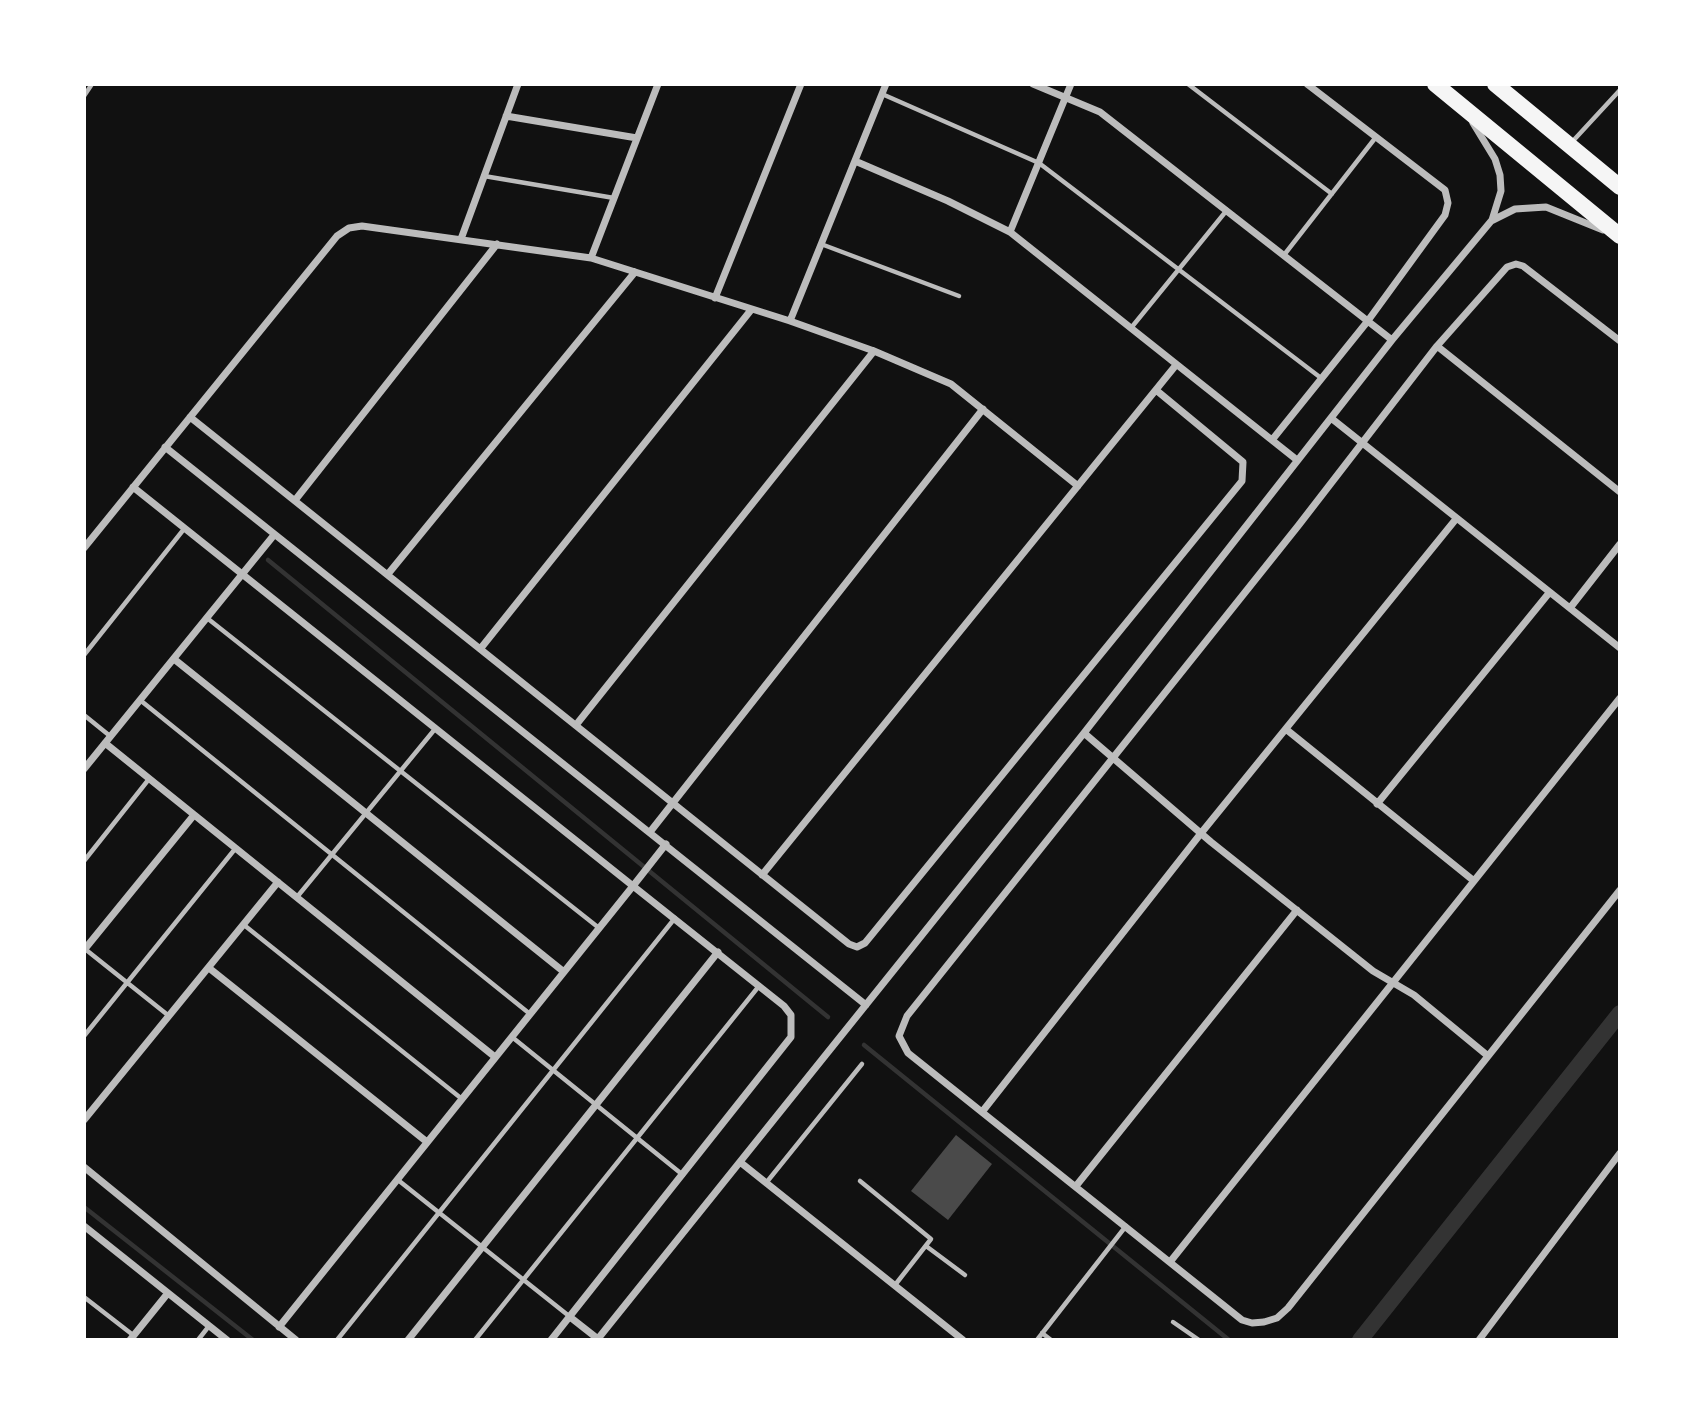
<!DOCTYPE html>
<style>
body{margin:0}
#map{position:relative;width:1704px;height:1424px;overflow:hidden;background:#111;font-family:"Noto Serif",serif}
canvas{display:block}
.frame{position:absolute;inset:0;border:86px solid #fff;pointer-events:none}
</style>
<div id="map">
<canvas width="1704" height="1424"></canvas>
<div class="frame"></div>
</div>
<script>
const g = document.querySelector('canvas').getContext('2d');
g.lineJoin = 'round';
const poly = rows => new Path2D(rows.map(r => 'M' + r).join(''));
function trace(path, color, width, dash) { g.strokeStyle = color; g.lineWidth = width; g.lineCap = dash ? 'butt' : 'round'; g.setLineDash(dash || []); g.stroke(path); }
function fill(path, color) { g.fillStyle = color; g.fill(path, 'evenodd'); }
trace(poly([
 [268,560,828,1017],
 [864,1045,1229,1340],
 [84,1207,253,1340]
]), '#333', 4.5);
trace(poly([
 [1360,1340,1620,1013]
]), '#333', 16);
fill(poly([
 [956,1135,992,1164,948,1220,911,1191]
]), '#4a4a4a');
trace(poly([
 [1188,84,1332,194],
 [882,94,1039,163,1321,378],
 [84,96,92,84],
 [1572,142,1620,90],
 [484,176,614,198],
 [821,244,959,296],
 [1284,255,1376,137],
 [1131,328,1227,210],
 [207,618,599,928],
 [84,655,184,529],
 [140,700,530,1014],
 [84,715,110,736],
 [84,861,149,779],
 [297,897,435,729],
 [244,925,462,1099],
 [85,949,169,1016],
 [84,1036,235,849],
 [512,1037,683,1175],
 [398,1180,569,1316],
 [860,1181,931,1239,895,1285],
 [766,1183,862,1064],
 [926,1246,965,1275],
 [84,1297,133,1335],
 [1173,1322,1199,1340],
 [1042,1333,1051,1340],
 [198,1340,209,1326],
 [337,1340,675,918],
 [475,1340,759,986],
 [1037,1340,1126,1226]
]), '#bcbcbc', 4.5);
trace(poly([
 [1033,84,1100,112,1392,340],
 [506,116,637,138],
 [855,161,948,201,1010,232,1297,460],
 [1493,220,1515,209,1546,207,1603,230],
 [1010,232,1071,84],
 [461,239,518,84],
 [591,258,658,84],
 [715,298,801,84],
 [790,321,886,84],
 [1620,341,1523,266,1516,264,1507,267,1437,346,1298,526,907,1016,899,1036,908,1053,1242,1320,1252,1323,1264,1322,1277,1318,1288,1308,1620,890],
 [1437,346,1620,492],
 [190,417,849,944,857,947,865,943,1242,481,1243,462,1156,390],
 [1331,418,1620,648],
 [1272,440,1367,322,1445,215,1448,203,1445,190,1307,84],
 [165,447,866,1005],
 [133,487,633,886,279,1327],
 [296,499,497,244],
 [84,548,337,236,349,228,362,226,591,258,790,321,874,351,951,384,1078,486],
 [388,574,635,272],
 [1570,608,1620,544],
 [481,648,751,310],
 [174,659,564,972],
 [576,725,874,351],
 [1287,730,1474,881],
 [1084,733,1211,842,1373,971,1414,995,1488,1056],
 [105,743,495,1057],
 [84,769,274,535],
 [1377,804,1549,593],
 [650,832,983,409],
 [762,875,1176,365],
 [84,950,194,815],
 [209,968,427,1142],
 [982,1112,1202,832,1456,519],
 [84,1120,278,882],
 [740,1162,963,1340],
 [84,1167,296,1340],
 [1076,1186,1297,910],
 [84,1226,227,1340],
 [1170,1262,1620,698],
 [570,1317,598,1339],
 [130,1340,168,1293],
 [408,1340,718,952],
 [551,1340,791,1037,791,1015,784,1006,633,886,666,844],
 [597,1340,1084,733,1392,340,1492,220,1501,191,1500,175,1495,159,1473,123],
 [1479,1340,1620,1153]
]), '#bcbcbc', 7);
trace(poly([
 [1435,84,1620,236],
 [1495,84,1620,187]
]), '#f5f5f5', 16);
</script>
